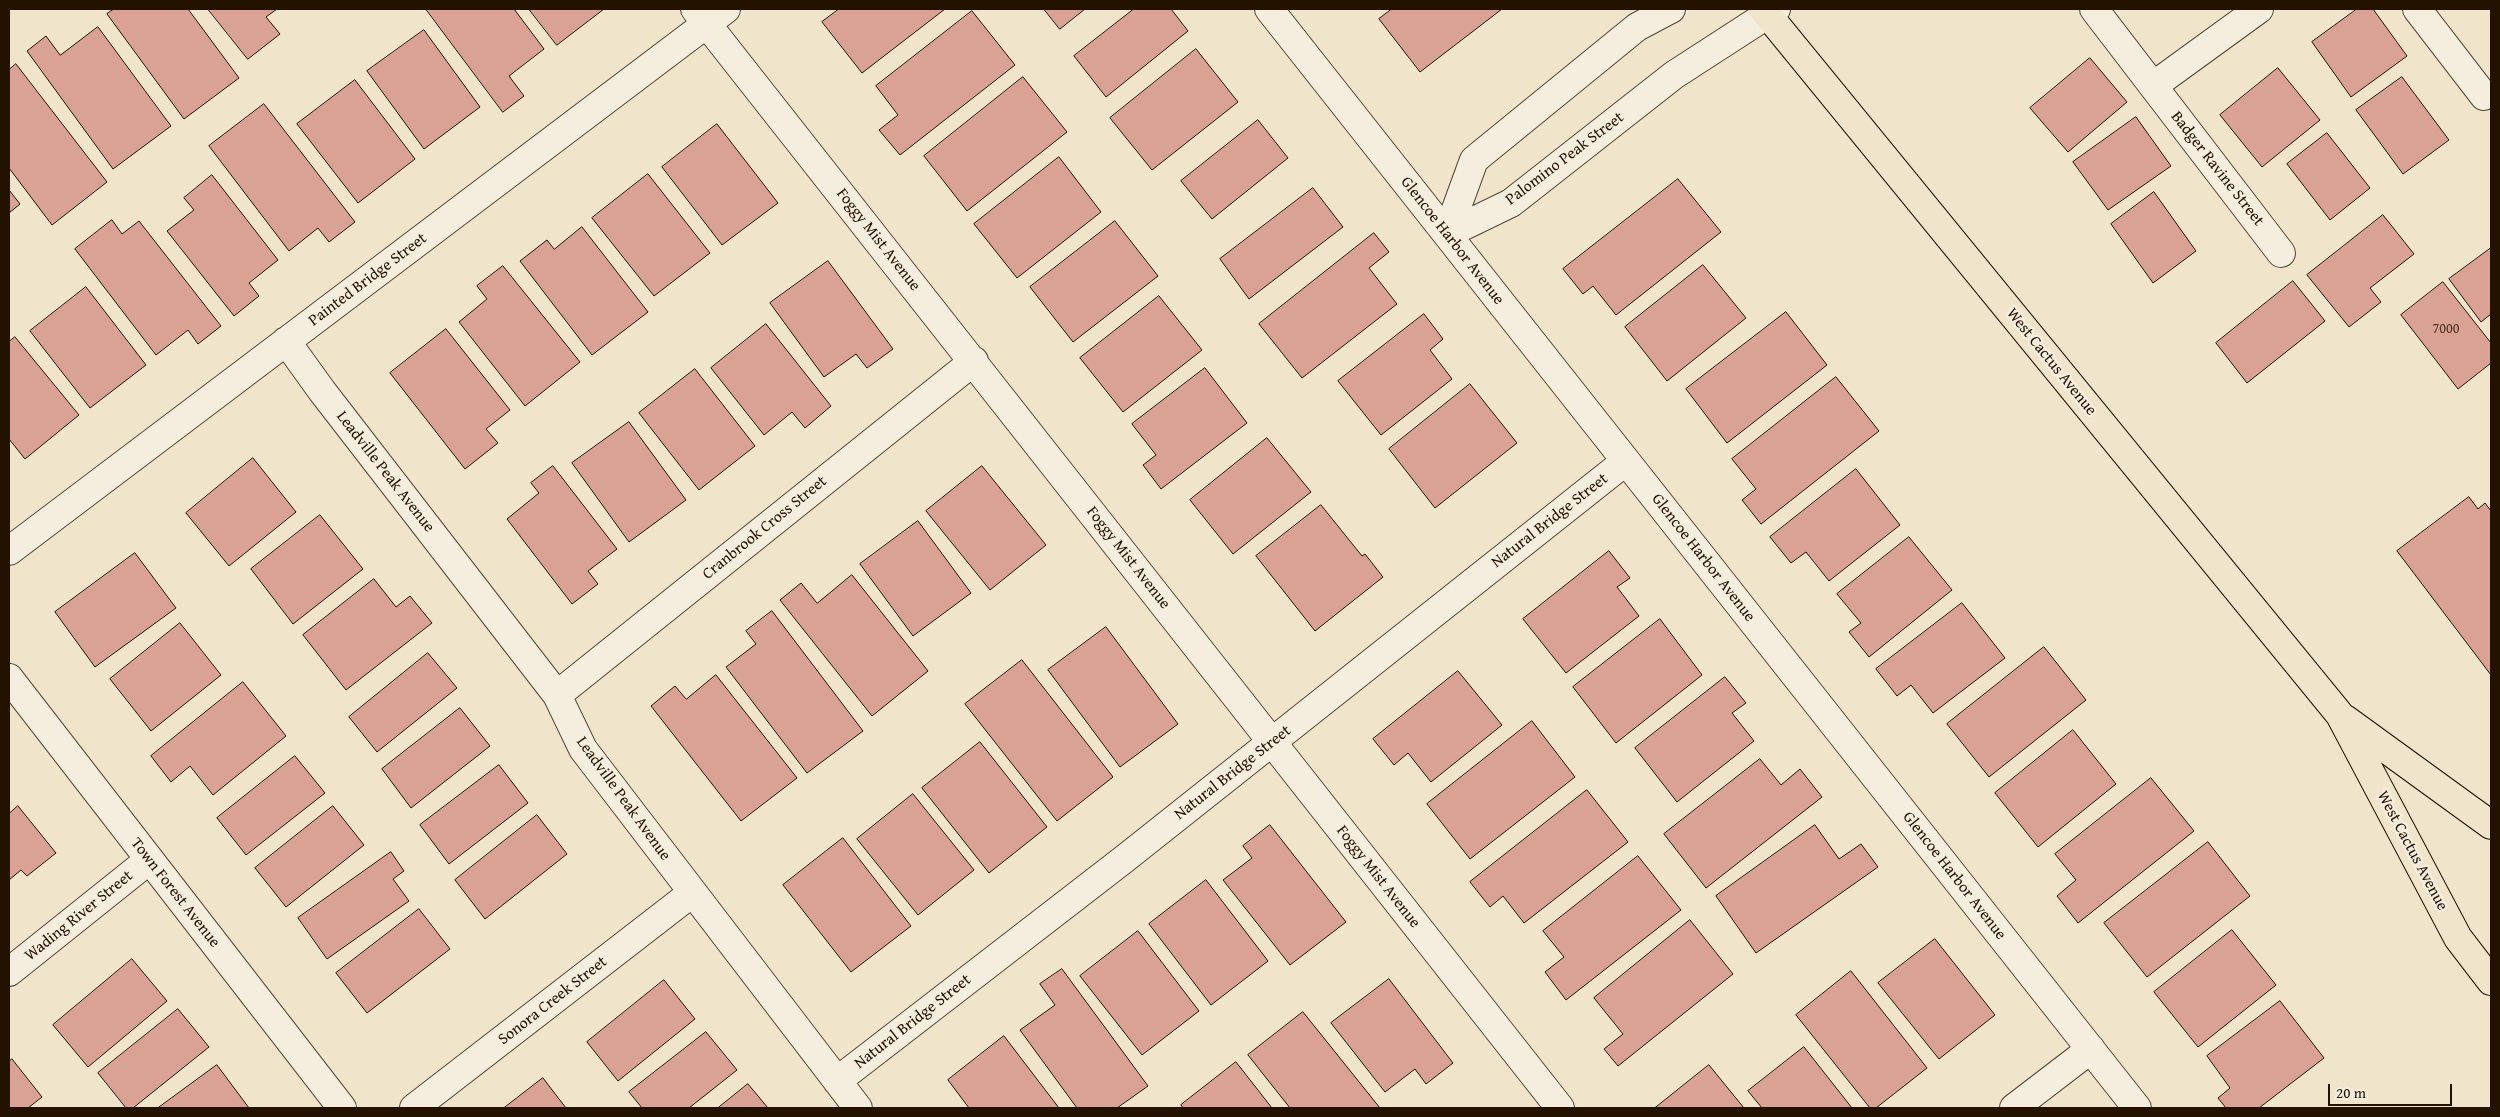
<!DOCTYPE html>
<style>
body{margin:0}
#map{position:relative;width:2500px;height:1117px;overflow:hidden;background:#f0e4cb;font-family:"Gentium Book Plus",serif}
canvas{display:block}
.frame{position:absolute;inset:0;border:10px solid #241201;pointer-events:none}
.scale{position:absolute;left:2328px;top:1084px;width:124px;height:22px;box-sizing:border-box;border:2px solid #241201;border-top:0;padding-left:6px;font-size:15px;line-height:18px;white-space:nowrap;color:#241201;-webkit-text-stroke:4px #f5eddd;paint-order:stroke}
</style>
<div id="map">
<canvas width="2500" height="1117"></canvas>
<div class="frame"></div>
<div class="scale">20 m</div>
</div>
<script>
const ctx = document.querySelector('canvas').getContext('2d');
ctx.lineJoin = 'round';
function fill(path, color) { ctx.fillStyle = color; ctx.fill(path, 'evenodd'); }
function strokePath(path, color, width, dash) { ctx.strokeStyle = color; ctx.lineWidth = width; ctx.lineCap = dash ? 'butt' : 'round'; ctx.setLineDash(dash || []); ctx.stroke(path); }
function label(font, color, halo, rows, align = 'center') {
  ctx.font = font + ' "Gentium Book Plus",serif'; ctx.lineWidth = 5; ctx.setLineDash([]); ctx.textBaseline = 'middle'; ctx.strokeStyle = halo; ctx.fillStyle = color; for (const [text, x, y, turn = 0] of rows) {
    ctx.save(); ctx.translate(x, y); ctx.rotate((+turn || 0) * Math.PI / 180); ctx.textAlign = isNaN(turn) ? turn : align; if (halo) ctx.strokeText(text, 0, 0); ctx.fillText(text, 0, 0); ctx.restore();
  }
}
const building = new Path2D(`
 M 114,9 L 188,9 L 239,78 L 184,119 L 107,14 Z
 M 208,9 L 277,9 L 266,17 L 280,34 L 248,59 Z
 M 426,9 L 514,9 L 544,49 L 509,76 L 524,96 L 503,112 Z
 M 529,9 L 604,9 L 557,45 Z
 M 839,9 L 945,9 L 862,73 L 822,22 Z
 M 1044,9 L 1085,9 L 1060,29 Z
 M 1134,9 L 1171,9 L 1188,31 L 1106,97 L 1074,56 Z
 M 1392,9 L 1502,9 L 1420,72 L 1379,19 Z
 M 2357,9 L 2373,9 L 2407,56 L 2351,97 L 2312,42 Z
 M 972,11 L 1015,65 L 900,155 L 879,130 L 898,115 L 876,86 Z
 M 98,27 L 171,126 L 113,169 L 27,51 L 46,36 L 60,55 Z
 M 424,30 L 480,107 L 424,149 L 367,71 Z
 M 1196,49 L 1238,102 L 1152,170 L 1110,118 Z
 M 2090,58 L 2127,102 L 2068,152 L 2030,108 Z
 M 16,64 L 107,182 L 52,225 L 9,168 L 9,70 Z
 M 2278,68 L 2320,120 L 2262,167 L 2220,115 Z
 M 1023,77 L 1067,132 L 967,211 L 924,156 Z
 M 2402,77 L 2449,140 L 2403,174 L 2356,110 Z
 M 355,80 L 415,159 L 358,203 L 297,124 Z
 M 264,104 L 355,222 L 329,242 L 318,228 L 289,251 L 209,146 Z
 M 2136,117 L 2171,166 L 2108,210 L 2073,162 Z
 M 1258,120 L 1288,158 L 1212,219 L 1181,181 Z
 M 717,124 L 778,203 L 722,245 L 662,167 Z
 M 2327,133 L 2370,188 L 2330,220 L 2287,164 Z
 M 1059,157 L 1101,212 L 1017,278 L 974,224 Z
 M 648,174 L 710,253 L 654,296 L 592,218 Z
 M 212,175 L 278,260 L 249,283 L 259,296 L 234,316 L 167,231 L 194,210 L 184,198 Z
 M 1678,179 L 1721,232 L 1616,315 L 1593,286 L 1583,294 L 1563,269 Z
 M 1313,188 L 1343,227 L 1249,299 L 1220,259 Z
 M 9,190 L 20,204 L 9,213 Z
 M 2154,192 L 2196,251 L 2153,283 L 2111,224 Z
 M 2383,215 L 2414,254 L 2370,288 L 2381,302 L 2349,327 L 2307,275 Z
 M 112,220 L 122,234 L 139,221 L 221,326 L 198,344 L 188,330 L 156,355 L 75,249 Z
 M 1115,221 L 1158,276 L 1073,342 L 1030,287 Z
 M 582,227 L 648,312 L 592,355 L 520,261 L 547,240 L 554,249 Z
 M 1374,233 L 1389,252 L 1369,268 L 1397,304 L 1302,378 L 1259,324 Z
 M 2491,248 L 2491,314 L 2481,322 L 2449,279 Z
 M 828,261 L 893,349 L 867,368 L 856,354 L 824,377 L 770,303 Z
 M 1703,265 L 1746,318 L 1667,381 L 1625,327 Z
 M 503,266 L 580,362 L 525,406 L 459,322 L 487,299 L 477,286 Z
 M 2293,281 L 2325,321 L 2247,383 L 2216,343 Z
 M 2443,282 L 2491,343 L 2491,363 L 2458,389 L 2401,315 Z
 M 86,287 L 146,365 L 90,408 L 30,331 Z
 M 1159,296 L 1202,350 L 1123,412 L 1080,358 Z
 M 1786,312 L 1827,365 L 1727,443 L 1686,389 Z
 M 1424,314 L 1443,339 L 1430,350 L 1452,379 L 1381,435 L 1338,381 Z
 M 766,324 L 831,406 L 805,428 L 792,412 L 764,435 L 711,368 Z
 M 446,329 L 510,410 L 486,429 L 498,443 L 465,469 L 390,373 Z
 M 15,337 L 79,415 L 25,459 L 9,439 L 9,342 Z
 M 1205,368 L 1247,423 L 1161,489 L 1143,465 L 1156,455 L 1132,424 Z
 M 695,369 L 755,446 L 699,490 L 639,413 Z
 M 1836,377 L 1879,431 L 1761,524 L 1742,500 L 1756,489 L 1732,459 Z
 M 1470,384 L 1517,443 L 1435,508 L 1389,449 Z
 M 629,422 L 686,500 L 629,542 L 572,463 Z
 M 1267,438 L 1311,492 L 1233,554 L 1190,500 Z
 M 253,458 L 296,512 L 229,566 L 186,513 Z
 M 553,466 L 617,549 L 588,571 L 598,584 L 572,604 L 507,519 L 539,493 L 531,483 Z
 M 982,466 L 1046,545 L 990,590 L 926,511 Z
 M 1856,469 L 1900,525 L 1829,581 L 1806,552 L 1791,563 L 1770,537 Z
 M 2469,497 L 2478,509 L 2485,503 L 2491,511 L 2491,675 L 2397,551 Z
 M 1321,505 L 1362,556 L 1365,554 L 1383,577 L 1315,631 L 1256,556 Z
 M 320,515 L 363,569 L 293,624 L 251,569 Z
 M 918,521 L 971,593 L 913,636 L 860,564 Z
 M 1909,537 L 1952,590 L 1869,657 L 1849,632 L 1861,623 L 1837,594 Z
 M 1609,551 L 1630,578 L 1617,587 L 1639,616 L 1566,673 L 1523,619 Z
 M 135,553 L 176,608 L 95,667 L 55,612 Z
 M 852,575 L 928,671 L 872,716 L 780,600 L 801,583 L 817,603 Z
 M 374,579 L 396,607 L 410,596 L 432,623 L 346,690 L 303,635 Z
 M 1962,603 L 2005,658 L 1933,713 L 1911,685 L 1897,696 L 1876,669 Z
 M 772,611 L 863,731 L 807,773 L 726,667 L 756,644 L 746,631 Z
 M 1660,619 L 1702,675 L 1616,743 L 1573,687 Z
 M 180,623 L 221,675 L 151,731 L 110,679 Z
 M 1106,627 L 1178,724 L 1120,767 L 1048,670 Z
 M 2044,647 L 2086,700 L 1989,777 L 1947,724 Z
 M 428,653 L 457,688 L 377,752 L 349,717 Z
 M 1022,660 L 1113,777 L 1057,821 L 965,704 Z
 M 1458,671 L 1502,725 L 1431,782 L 1408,753 L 1394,765 L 1373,739 Z
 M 716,675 L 797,778 L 741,821 L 651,706 L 675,686 L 686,699 Z
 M 1725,677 L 1746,703 L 1732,713 L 1754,741 L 1677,802 L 1635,748 Z
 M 243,682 L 286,736 L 213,795 L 190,766 L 171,782 L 151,756 Z
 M 460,708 L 490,746 L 411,808 L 382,769 Z
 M 1532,721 L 1575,777 L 1470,859 L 1427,804 Z
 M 2073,730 L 2116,784 L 2038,847 L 1995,793 Z
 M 980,742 L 1047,827 L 989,873 L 922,788 Z
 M 295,756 L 325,793 L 246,855 L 217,818 Z
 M 1760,759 L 1781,785 L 1800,769 L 1822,797 L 1706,888 L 1664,834 Z
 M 499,765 L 528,803 L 449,864 L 420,825 Z
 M 2151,778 L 2194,831 L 2078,923 L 2057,896 L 2076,880 L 2055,854 Z
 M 1587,790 L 1628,842 L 1524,923 L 1503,896 L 1490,907 L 1470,882 Z
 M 913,794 L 974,870 L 918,915 L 857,839 Z
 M 18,806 L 56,853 L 27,876 L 21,870 L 9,880 L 9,814 Z
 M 333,806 L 364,845 L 286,907 L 255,868 Z
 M 537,815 L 567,854 L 485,919 L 455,880 Z
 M 1270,825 L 1346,922 L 1290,965 L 1223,880 L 1252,858 L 1243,846 Z
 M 1815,825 L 1839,859 L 1861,844 L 1878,867 L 1756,953 L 1716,896 Z
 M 843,838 L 911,926 L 851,972 L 783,885 Z
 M 2208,842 L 2250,896 L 2147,977 L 2104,923 Z
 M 391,852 L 404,871 L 393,879 L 409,901 L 327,959 L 298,918 Z
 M 1638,856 L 1681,910 L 1566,1000 L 1545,972 L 1564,957 L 1543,931 Z
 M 1206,880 L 1268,961 L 1211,1005 L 1149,924 Z
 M 419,909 L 450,949 L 367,1013 L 336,973 Z
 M 1690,920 L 1733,974 L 1618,1066 L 1604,1049 L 1623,1034 L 1594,998 Z
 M 2232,930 L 2276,985 L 2198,1047 L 2154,992 Z
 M 1138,931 L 1199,1011 L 1142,1055 L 1080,976 Z
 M 1935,939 L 1995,1015 L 1939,1059 L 1878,983 Z
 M 132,959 L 167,1001 L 88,1067 L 53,1025 Z
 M 1062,969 L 1148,1086 L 1117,1108 L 1077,1108 L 1020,1030 L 1055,1005 L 1040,984 Z
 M 1851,971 L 1927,1068 L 1876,1108 L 1870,1108 L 1796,1015 Z
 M 1389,979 L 1453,1063 L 1426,1084 L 1415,1069 L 1385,1092 L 1331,1023 Z
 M 664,980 L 695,1019 L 618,1081 L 587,1042 Z
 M 2280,1001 L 2324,1058 L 2259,1108 L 2226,1108 L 2218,1098 L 2230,1088 L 2207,1056 Z
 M 178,1009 L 209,1047 L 133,1108 L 126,1108 L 98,1073 Z
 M 1303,1012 L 1380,1108 L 1290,1108 L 1248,1055 Z
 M 706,1032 L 737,1070 L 689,1108 L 642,1108 L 629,1092 Z
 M 1004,1036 L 1059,1108 L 969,1108 L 948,1080 Z
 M 1804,1047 L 1852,1108 L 1762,1108 L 1748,1091 Z
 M 12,1059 L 42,1097 L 28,1108 L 9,1108 L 9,1062 Z
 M 1236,1062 L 1272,1108 L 1183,1108 L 1181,1105 Z
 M 217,1065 L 249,1108 L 158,1108 Z
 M 1709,1065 L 1744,1108 L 1655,1108 Z
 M 543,1078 L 566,1108 L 504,1108 Z
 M 748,1084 L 768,1108 L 718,1108 Z`);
fill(building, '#daa195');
strokePath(building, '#241201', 1);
const minor = new Path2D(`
 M 695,9 L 1560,1108
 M 1269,9 L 2137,1108
 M 2094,9 L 2281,253
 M 2417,9 L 2484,96
 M 2153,86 L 2259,9
 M 1447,234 L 1511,203 L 1674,75 L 1776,9
 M 1447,234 L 1474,160 L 1637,27 L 1671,9
 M 286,341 L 322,391 L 557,695 L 583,749 L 858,1108
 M 9,551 L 726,9
 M 9,678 L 342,1108
 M 557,695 L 974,361
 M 9,972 L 149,860
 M 837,1081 L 1123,860 L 1626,461
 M 414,1108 L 692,893
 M 2014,1108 L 2091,1049`);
const major = new Path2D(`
 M 1763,9 L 2340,715 L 2458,938 L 2491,981
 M 2345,719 L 2491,825`);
strokePath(minor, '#574634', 30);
strokePath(major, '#241201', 30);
strokePath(minor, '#f5eddd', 28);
strokePath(major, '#f0e4cb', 28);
label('14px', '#523626', null, [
 ["7000",2446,329]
]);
label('16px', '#241201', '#f5eddd', [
 ["Palomino Peak Street",1565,159,-37],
 ["Badger Ravine Street",2217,169,52],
 ["Foggy Mist Avenue",878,240,52],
 ["Glencoe Harbor Avenue",1452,241,52],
 ["Painted Bridge Street",368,280,-37],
 ["West Cactus Avenue",2051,362,51],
 ["Leadville Peak Avenue",385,472,52],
 ["Natural Bridge Street",1550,521,-38],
 ["Cranbrook Cross Street",765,528,-39],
 ["Foggy Mist Avenue",1128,558,52],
 ["Glencoe Harbor Avenue",1703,558,52],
 ["Natural Bridge Street",1233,773,-38],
 ["Leadville Peak Avenue",623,799,54],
 ["West Cactus Avenue",2412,851,62],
 ["Glencoe Harbor Avenue",1954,876,52],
 ["Foggy Mist Avenue",1378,877,52],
 ["Town Forest Avenue",175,893,52],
 ["Wading River Street",79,916,-39],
 ["Sonora Creek Street",553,1001,-38],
 ["Natural Bridge Street",913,1022,-38]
]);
</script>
